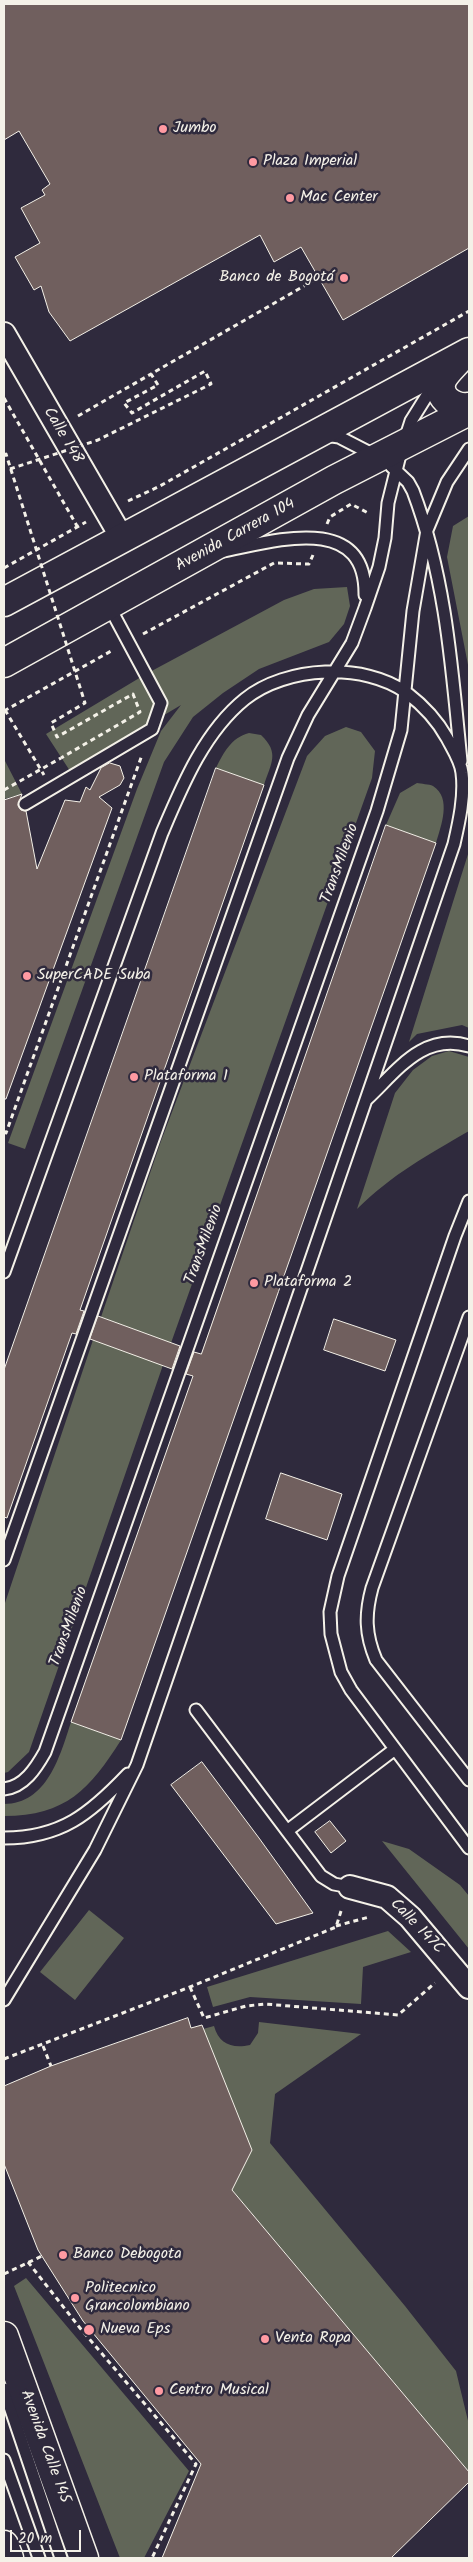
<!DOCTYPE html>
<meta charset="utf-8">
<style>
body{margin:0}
#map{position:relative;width:473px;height:2562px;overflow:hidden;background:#2f2a3d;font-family:Kalam,sans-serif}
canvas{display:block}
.frame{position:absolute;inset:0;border:5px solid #f4f1e8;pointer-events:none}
.scale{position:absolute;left:10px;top:2530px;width:71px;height:22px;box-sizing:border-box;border:2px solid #f4f1e8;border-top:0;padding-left:6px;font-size:15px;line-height:18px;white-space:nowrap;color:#f4f1e8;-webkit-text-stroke:4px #2f2a3d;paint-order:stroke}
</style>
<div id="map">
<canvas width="473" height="2562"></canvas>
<div class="frame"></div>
<div class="scale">20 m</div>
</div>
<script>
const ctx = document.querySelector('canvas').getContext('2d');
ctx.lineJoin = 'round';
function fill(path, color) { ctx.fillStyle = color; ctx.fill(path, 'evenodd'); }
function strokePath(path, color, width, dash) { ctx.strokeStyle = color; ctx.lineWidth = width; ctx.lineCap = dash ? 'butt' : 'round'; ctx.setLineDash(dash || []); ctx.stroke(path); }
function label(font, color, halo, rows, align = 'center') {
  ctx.font = font + ' Kalam,sans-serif'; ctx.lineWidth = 5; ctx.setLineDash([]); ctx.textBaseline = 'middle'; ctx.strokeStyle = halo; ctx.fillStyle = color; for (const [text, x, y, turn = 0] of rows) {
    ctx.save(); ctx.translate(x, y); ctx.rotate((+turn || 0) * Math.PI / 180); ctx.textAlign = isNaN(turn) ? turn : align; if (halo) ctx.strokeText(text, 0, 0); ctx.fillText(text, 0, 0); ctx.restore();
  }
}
fill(new Path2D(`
 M 469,516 L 469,670 L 447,557 L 453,526 Z
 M 347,587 L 350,606 L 344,624 L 329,642 L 259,669 L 223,693 L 193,717 L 164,762 L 25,1149 L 8,1143 L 137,789 L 161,731 L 181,705 L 70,771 L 46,734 L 146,674 L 284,600 L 314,589 Z
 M 346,727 L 361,732 L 375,751 L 372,778 L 171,1343 L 101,1317 L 161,1141 L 307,756 L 325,736 Z
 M 249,733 L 261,735 C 280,753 271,763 264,785 L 216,768 C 224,752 231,738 249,733 Z
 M 4,759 L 22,794 L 4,799 Z
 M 417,783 C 421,784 429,784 433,786 C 452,798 441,826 436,843 L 386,825 L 400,793 Z
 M 469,851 L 469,1028 L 462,1025 L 417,1034 L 409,1042 Z
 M 449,1051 L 469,1057 L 469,1131 C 426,1156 394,1173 357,1209 L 395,1093 L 413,1070 L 432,1056 Z
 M 93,1340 L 163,1365 L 29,1752 L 8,1772 L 4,1773 L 4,1606 Z
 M 71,1722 L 121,1740 C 90,1789 66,1816 4,1816 L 4,1804 C 47,1804 60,1756 71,1722 Z
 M 382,1841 L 409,1849 L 460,1885 L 469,1896 L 469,1949 Z
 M 89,1910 L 124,1938 L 75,2000 L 40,1972 Z
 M 388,1931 L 411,1952 L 363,1967 L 361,2004 L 250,1997 L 213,2007 L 207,1987 Z
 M 259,2022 L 361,2034 L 275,2094 L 270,2143 L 405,2306 L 456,2371 L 469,2425 L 469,2472 L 232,2190 L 203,2029 L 214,2026 C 219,2044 232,2049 250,2045 L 258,2033 Z
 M 26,2278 L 189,2471 L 144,2558 L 120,2558 L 14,2286 Z`), '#616658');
const building = new Path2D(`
 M 4,4 L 469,4 L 469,248 L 343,320 L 301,247 L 274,262 L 260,235 L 70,341 L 49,312 L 41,286 L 34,290 L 15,257 L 40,243 L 21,208 L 45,195 L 42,190 L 50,184 L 19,131 L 4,140 Z
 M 110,763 L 120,766 L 124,778 L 120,785 L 99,797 L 112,808 L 6,1099 L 4,1099 L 4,800 L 22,794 L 18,805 L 21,810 L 26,811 L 37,869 L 65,800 L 80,802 L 86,787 L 90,790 L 101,768 Z
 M 216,768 L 264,785 L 80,1310 L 84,1311 L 76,1334 L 72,1333 L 7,1518 L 4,1517 L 4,1370 Z
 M 386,825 L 436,843 L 121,1740 L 71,1722 L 193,1376 L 186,1374 L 194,1352 L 201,1354 Z
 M 98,1316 L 180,1346 L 172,1369 L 90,1339 Z
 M 334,1319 L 396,1340 L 385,1371 L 324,1350 Z
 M 281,1473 L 342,1494 L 327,1540 L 266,1519 Z
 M 202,1762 L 259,1838 L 313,1913 L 276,1924 L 171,1785 Z
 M 330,1821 L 346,1841 L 331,1853 L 315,1832 Z
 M 188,2018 L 191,2028 L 202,2025 L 252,2150 L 232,2190 L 469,2472 L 469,2482 L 391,2558 L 162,2558 L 201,2464 L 83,2321 L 38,2250 L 4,2164 L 4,2086 L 51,2066 Z`);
fill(building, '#705f5e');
strokePath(building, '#f4f1e8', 1);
const service = new Path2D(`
 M 325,435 L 339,437 L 376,456
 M 391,466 L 408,482 L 413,491 C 446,578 452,669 461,761
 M 224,551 C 274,541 366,512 365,595
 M 25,804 L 152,729 L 161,703 L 109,606
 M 367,1099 C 397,1071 423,1032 469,1046
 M 469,1201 L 455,1236 L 338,1576 L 330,1612 L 331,1634 L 341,1672 L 351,1690 L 469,1848
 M 4,1272 L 162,833 C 182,786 204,732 245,699 C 286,666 364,662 407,693 C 424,706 437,720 447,738 C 452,748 461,761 462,773 C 465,796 459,822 454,844 L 137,1765 L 95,1850 L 4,2000
 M 469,1317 L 372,1588 C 365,1614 365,1634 376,1660 L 469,1780
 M 4,1560 L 288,758 L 308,715 L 352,643 L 365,608 L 379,567 L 385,538 L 388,503 L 400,455 L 411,421 L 436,381
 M 196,1710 L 321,1876 L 334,1884 L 350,1887
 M 4,1789 C 24,1787 36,1768 45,1752 L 377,811 L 401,730 L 413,611 L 427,530 L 447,482 L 469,449
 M 287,1831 L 395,1749
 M 4,1838 C 61,1838 90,1814 128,1774
 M 4,2389 L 61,2558
 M 4,2460 L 39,2558`);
const minor = new Path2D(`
 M 4,334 L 122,538
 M 350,1887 L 387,1897 L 410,1917 L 469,1987`);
const primary = new Path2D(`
 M 459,359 C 454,365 447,371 443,378 C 434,396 453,409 469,407
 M 4,602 L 469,352
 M 4,663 L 334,480 L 469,411
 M 4,2336 L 84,2558
 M 4,2545 L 9,2558`);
strokePath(service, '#f4f1e8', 15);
strokePath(minor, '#f4f1e8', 26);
strokePath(primary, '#f4f1e8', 31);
strokePath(new Path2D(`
 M 158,385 L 151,374 L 318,278
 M 4,398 L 77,526
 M 78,416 L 151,374
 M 128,501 L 160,486 L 469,311
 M 327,524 L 330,517 L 351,504 L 370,514
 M 4,568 L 86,522
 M 143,634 L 274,563 L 309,564 L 313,555
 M 5,710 L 44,775
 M 4,711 L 113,650
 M 4,790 L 61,758
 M 4,1132 L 6,1133 L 142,755
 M 336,1926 L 369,1917
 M 190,1987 L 204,2018 L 246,2006 L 265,2004 L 398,2015 L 435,1983
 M 43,2046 L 51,2066
 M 4,2059 L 190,1987 L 336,1927 L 342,1908
 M 28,2262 L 80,2328 L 196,2464 L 152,2558
 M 4,2274 L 42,2256`), '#f4f1e8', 3, [5, 4]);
strokePath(service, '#2f2a3d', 11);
strokePath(minor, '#2f2a3d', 22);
strokePath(primary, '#2f2a3d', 28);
strokePath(new Path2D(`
 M 4,455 L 6,454 L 85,703 L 51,723 L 57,737 L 133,694 L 140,712 L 61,758
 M 10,469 L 98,440 L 211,384 L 205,371 L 132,413 L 124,403 L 158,385`), '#f4f1e8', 3, [5, 4]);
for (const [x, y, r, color] of [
 [163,129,5,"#ff9aa2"],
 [253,162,5,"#ff9aa2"],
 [290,198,5,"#ff9aa2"],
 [344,278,5,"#ff9aa2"],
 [27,976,5,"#ff9aa2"],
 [134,1077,5,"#ff9aa2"],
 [254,1283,5,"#ff9aa2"],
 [63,2255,5,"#ff9aa2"],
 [75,2298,5,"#ff9aa2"],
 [89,2330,6,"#ff9aa2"],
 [265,2339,5,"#ff9aa2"],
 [159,2391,5,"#ff9aa2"]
]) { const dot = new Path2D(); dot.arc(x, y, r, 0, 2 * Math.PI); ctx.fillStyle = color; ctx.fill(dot); strokePath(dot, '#2f2a3d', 2); }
label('16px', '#f4f1e8', '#2f2a3d', [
 ["Jumbo",173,129],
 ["Plaza Imperial",263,162],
 ["Mac Center",300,198],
 ["Banco de Bogotá",334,278,"right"],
 ["SuperCADE Suba",37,976],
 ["Plataforma 1",144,1077],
 ["Plataforma 2",264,1283],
 ["Banco Debogota",73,2255],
 ["Politecnico",85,2289],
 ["Grancolombiano",85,2307],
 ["Nueva Eps",100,2330],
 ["Venta Ropa",275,2339],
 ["Centro Musical",169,2391]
], 'left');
label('16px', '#f4f1e8', '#2f2a3d', [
 ["Calle 148",62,436,59],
 ["Avenida Carrera 104",236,536,-29],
 ["TransMilenio",341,864,-70],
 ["TransMilenio",205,1245,-70],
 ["TransMilenio",70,1627,-70],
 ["Calle 147C",416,1927,46],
 ["Avenida Calle 145",44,2447,70]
]);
</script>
